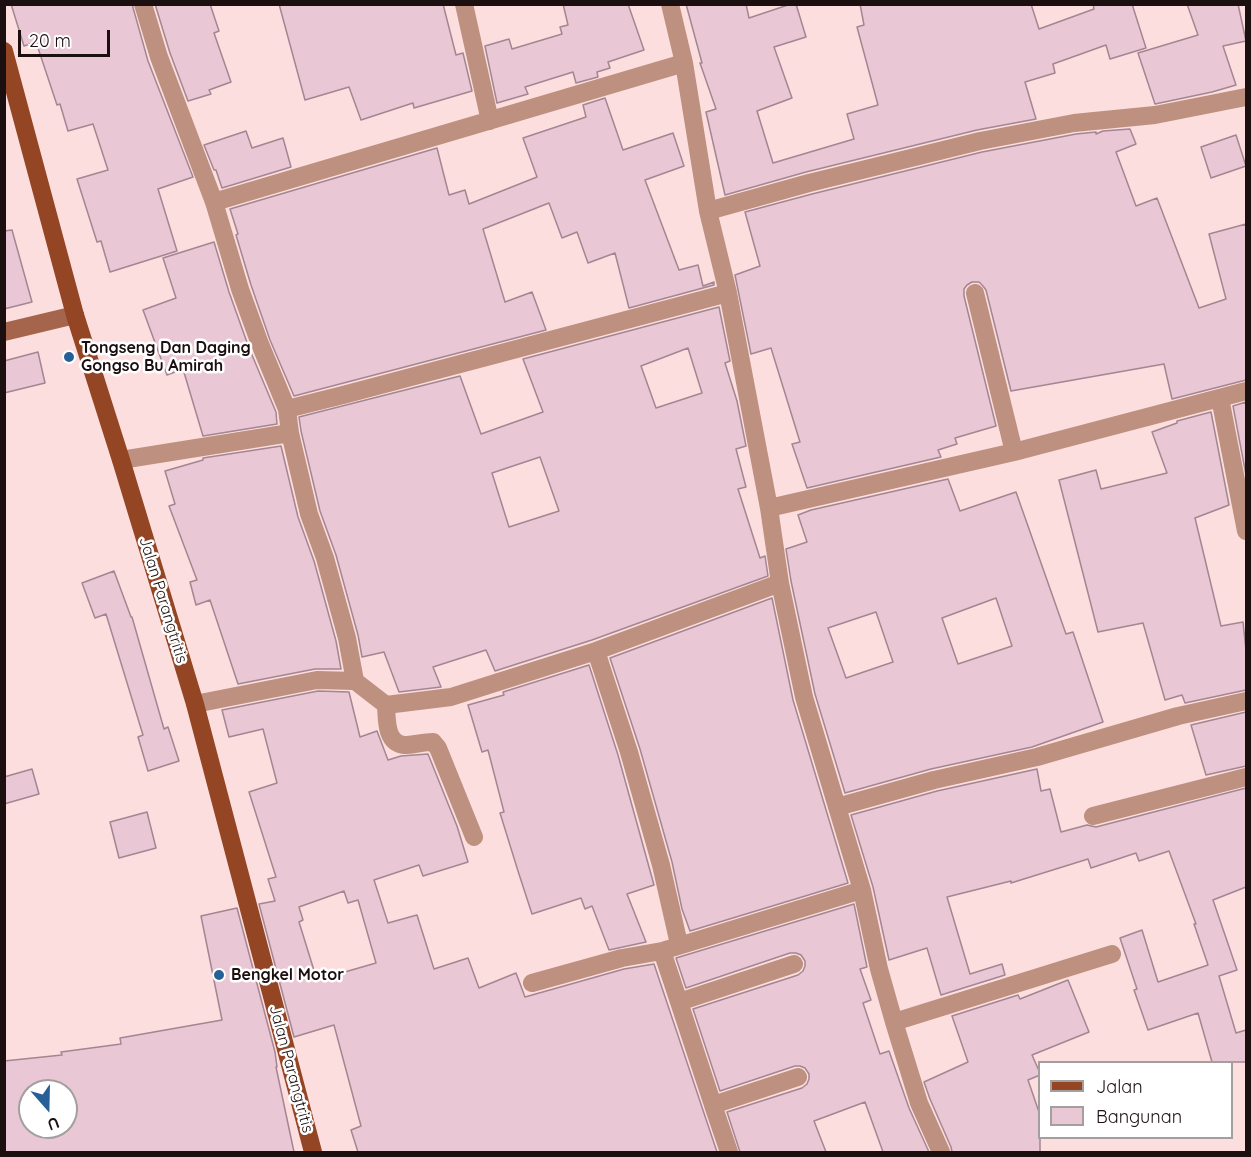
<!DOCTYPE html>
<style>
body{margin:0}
#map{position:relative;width:1251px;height:1157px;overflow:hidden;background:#fcdede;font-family:Quicksand,sans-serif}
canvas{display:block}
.frame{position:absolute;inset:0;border:6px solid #1b0f10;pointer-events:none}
.legend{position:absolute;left:1038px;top:1061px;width:195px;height:78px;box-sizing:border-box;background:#fff;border:2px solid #a49f9f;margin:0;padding:8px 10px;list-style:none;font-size:18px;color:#1b0f10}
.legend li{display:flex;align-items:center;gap:12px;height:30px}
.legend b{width:30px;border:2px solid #a49f9f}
.north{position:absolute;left:18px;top:1079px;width:60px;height:60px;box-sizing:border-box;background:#fff;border:2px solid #a49f9f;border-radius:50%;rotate:160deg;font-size:16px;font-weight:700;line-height:24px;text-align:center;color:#1b0f10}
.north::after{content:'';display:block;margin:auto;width:21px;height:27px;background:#266097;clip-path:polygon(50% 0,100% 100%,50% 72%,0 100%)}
.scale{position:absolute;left:18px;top:30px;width:92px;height:27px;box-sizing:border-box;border:3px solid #1b0f10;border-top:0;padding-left:8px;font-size:18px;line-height:21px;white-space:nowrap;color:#1b0f10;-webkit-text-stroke:4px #fff;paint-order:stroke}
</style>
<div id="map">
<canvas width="1251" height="1157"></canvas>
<div class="frame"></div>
<ul class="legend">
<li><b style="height:8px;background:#934524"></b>Jalan</li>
<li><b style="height:16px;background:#e9c7d5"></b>Bangunan</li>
</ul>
<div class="north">U</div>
<div class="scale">20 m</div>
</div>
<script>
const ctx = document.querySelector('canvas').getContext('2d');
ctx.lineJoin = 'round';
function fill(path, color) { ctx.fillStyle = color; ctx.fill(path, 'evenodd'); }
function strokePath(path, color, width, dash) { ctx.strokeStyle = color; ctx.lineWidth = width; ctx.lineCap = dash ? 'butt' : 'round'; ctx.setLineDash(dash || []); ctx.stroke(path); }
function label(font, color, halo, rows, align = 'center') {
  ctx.font = font + ' Quicksand,sans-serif'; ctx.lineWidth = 5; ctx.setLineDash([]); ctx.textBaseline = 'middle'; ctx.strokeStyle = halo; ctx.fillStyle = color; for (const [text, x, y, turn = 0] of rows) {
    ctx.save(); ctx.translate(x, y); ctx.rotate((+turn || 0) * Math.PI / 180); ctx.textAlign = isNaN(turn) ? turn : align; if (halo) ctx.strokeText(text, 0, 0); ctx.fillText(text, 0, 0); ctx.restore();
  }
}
const building = new Path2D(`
 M 11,4 L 132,4 L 148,61 L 193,177 L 158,189 L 177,251 L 110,272 L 101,241 L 97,242 L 77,179 L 108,170 L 93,124 L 68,131 L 60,104 L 57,105 L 36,42 L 24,46 Z
 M 155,4 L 210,4 L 219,31 L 214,33 L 231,82 L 209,90 L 211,94 L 188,101 L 170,53 Z
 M 279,4 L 443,4 L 456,55 L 463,53 L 472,91 L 414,108 L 413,103 L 361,120 L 349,87 L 305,100 Z
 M 563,4 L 628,4 L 644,50 L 608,62 L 610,68 L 597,72 L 598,77 L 576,83 L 573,72 L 525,87 L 528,94 L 497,103 L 485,46 L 509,39 L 512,49 L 562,34 L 560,27 L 568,25 Z
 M 686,4 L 746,4 L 749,18 L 791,4 L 796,4 L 806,37 L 774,47 L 792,98 L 757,111 L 773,163 L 854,139 L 847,114 L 878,105 L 857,27 L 864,25 L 860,4 L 1031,4 L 1039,29 L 1094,9 L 1093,4 L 1132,4 L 1146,48 L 1110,59 L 1106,45 L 1053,64 L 1055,73 L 1025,82 L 1036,119 L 977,130 L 806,172 L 725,195 L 706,112 L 716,109 L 700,63 L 702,63 Z
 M 1187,4 L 1238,4 L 1246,41 L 1223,46 L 1236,85 L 1212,92 L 1155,104 L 1138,53 L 1198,35 Z
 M 605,98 L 623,150 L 673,133 L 684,166 L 645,180 L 679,270 L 698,265 L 703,286 L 714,282 L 714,285 L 629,308 L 615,253 L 588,263 L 577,232 L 562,238 L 549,203 L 483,229 L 505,302 L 532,292 L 546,330 L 294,396 L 270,340 L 251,285 L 236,235 L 238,234 L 230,209 L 437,148 L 449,195 L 465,190 L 469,204 L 537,177 L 523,138 L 586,117 L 583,105 Z
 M 1130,129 L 1136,144 L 1116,152 L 1136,206 L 1157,198 L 1199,308 L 1226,299 L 1209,234 L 1246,224 L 1246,380 L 1172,399 L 1164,364 L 1011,391 L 986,290 L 983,286 L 979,282 L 972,282 L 967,285 L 964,289 L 964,296 L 996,426 L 955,438 L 957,444 L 938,450 L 941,457 L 807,488 L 792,444 L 800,442 L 771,348 L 751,354 L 735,275 L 760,266 L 745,212 L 812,194 L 982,152 L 1076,134 L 1096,132 L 1096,134 L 1103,131 Z
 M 246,131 L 252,148 L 283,138 L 291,167 L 222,188 L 216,170 L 214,170 L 204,145 Z
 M 1236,135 L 1246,166 L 1211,178 L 1201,147 Z
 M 12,230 L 32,302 L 4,309 L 4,231 Z
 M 214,242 L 229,292 L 249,348 L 276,412 L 277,424 L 203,436 L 183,369 L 167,375 L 143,310 L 176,298 L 163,258 Z
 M 719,307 L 730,361 L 725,363 L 737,401 L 746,446 L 736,449 L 746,487 L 738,489 L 760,558 L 765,556 L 768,576 L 592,640 L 495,671 L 486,650 L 433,667 L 441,687 L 399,692 L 384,652 L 362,657 L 358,635 L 336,555 L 320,511 L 301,431 L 299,417 L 460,376 L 481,434 L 543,412 L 523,359 ZM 688,348 L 702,393 L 656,408 L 641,366 ZM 540,457 L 559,511 L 509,527 L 492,473 Z
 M 38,352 L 45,383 L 4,393 L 4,361 Z
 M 1246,402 L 1246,475 L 1233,406 Z
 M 1211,412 L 1229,505 L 1195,518 L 1221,626 L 1243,622 L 1246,650 L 1246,690 L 1185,703 L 1182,695 L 1165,700 L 1143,623 L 1098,632 L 1059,480 L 1096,470 L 1101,489 L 1167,473 L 1152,432 L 1177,423 L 1177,421 Z
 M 281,446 L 298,517 L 314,561 L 336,641 L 341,669 L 315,669 L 238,684 L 210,600 L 196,605 L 190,582 L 197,580 L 169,506 L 175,504 L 165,471 L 203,460 L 203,458 Z
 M 948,479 L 960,511 L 1016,492 L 1066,634 L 1073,632 L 1103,722 L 1032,747 L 931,769 L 845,793 L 815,694 L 791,581 L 786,549 L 807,542 L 798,515 L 811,510 ZM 996,598 L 1012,646 L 958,664 L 942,618 ZM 876,612 L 893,662 L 846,678 L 828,628 Z
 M 114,571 L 131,617 L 132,617 L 164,729 L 168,727 L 179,761 L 148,771 L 138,737 L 143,735 L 106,614 L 95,618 L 82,583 Z
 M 772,598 L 793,700 L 848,883 L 690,931 L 682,909 L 672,862 L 640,749 L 610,658 Z
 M 589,665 L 618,755 L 654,885 L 627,894 L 646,942 L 609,950 L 592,906 L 585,909 L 581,898 L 532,914 L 518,871 L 500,813 L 504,812 L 488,750 L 482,752 L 468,705 L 504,695 L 503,692 Z
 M 318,691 L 349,692 L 360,737 L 377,731 L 388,760 L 401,756 L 428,754 L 457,826 L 468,862 L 423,876 L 419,865 L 374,880 L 388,923 L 417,915 L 434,969 L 468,958 L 479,988 L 516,973 L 525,997 L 624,969 L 654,964 L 717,1152 L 358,1152 L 351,1130 L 361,1126 L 334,1025 L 294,1037 L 259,904 L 275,901 L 268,879 L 276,877 L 249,792 L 277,783 L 263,729 L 229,737 L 222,710 ZM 344,891 L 348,903 L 358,900 L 376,963 L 317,980 L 299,922 L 303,920 L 299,907 Z
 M 1246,712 L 1246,766 L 1206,775 L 1191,725 Z
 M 32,769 L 39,794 L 4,804 L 4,777 Z
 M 1037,769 L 1041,791 L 1050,789 L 1061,832 L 1087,825 L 1096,827 L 1246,788 L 1246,887 L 1213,900 L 1237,970 L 1219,976 L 1236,1033 L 1246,1030 L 1246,1062 L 1212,1062 L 1198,1013 L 1148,1030 L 1134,990 L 1137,989 L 1120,938 L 1142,930 L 1158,982 L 1208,965 L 1194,924 L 1196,924 L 1169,851 L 1139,861 L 1136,853 L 1091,868 L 1088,859 L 1011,883 L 1011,881 L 947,897 L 970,974 L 1002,964 L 1005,975 L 941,995 L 927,948 L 889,960 L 873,887 L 851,815 L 937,791 Z
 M 147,812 L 156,848 L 119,858 L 110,822 Z
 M 854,904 L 867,967 L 860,969 L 871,1000 L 863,1003 L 880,1054 L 889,1051 L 909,1108 L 929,1152 L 883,1152 L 865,1102 L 814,1121 L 826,1152 L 740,1152 L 727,1112 L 802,1088 L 807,1084 L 809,1079 L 809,1074 L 805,1068 L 800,1066 L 795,1066 L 720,1091 L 693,1009 L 798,975 L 803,971 L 805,966 L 805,961 L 801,955 L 796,953 L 790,953 L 686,988 L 676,958 Z
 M 237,908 L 275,1052 L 277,1067 L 276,1067 L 294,1152 L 4,1152 L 4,1061 L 62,1055 L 61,1052 L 121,1044 L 120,1038 L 222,1020 L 201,916 ZM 30,1091 L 66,1091 L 66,1127 L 30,1127 Z
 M 1068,980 L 1089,1032 L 1032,1055 L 1040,1073 L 1040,1075 L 1028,1080 L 1040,1115 L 1040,1152 L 952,1152 L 951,1147 L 930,1099 L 924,1082 L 968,1062 L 952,1016 L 1018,995 L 1020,999 Z`);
fill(building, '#e9c7d5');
strokePath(building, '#a48592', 1.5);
strokePath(new Path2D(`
 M 143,4 L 159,57 L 214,202 L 240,289 L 260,344 L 287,409 L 290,433 L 309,514 L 325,558 L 347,638 L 355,681
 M 464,4 L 490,121
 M 670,4 L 684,63 L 708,211 L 728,293 L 769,508 L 780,583 L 804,697 L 862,890 L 879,969 L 894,1022 L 919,1103 L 941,1152
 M 214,202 L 684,63
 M 708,211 L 809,183 L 980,141 L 1074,123 L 1155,115 L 1246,97
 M 975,293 L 1014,452
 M 1220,398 L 1246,531
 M 287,409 L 343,395 L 728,293
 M 121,460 L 290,433
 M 769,508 L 1014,452 L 1246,391
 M 596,651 L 629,752 L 661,865 L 679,944
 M 195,704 L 317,680 L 355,681 L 386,705 L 451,697 L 596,651 L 780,583
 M 386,705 C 387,718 385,743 404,745 C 413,745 423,742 433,742 L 438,748 L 474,837
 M 837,807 L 934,780 L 1037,757 L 1178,716 L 1246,701
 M 1093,816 L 1246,777
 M 662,951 L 679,1002 L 794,964
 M 532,983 L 622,958 L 662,951 L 862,890
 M 679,1002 L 713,1105 L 798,1077
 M 894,1022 L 1112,954
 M 713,1105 L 729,1152`), '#bd907f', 18);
strokePath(new Path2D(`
 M 4,332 L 75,315`), '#a5654c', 18);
strokePath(new Path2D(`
 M 4,51 L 75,315 L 121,460 L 195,704 L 313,1152`), '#934524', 18);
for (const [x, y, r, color] of [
 [69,357,6,"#266097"],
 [219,975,6,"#266097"]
]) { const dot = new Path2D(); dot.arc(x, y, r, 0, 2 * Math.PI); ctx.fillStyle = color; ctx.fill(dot); strokePath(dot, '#fff', 2); }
label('bold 16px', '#1b0f10', '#fff', [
 ["Tongseng Dan Daging",81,348],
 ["Gongso Bu Amirah",81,366],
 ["Bengkel Motor",231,975]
], 'left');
label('16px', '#1b0f10', '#fff', [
 ["Jalan Parangtritis",163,600,73],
 ["Jalan Parangtritis",291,1069,75]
]);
</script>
